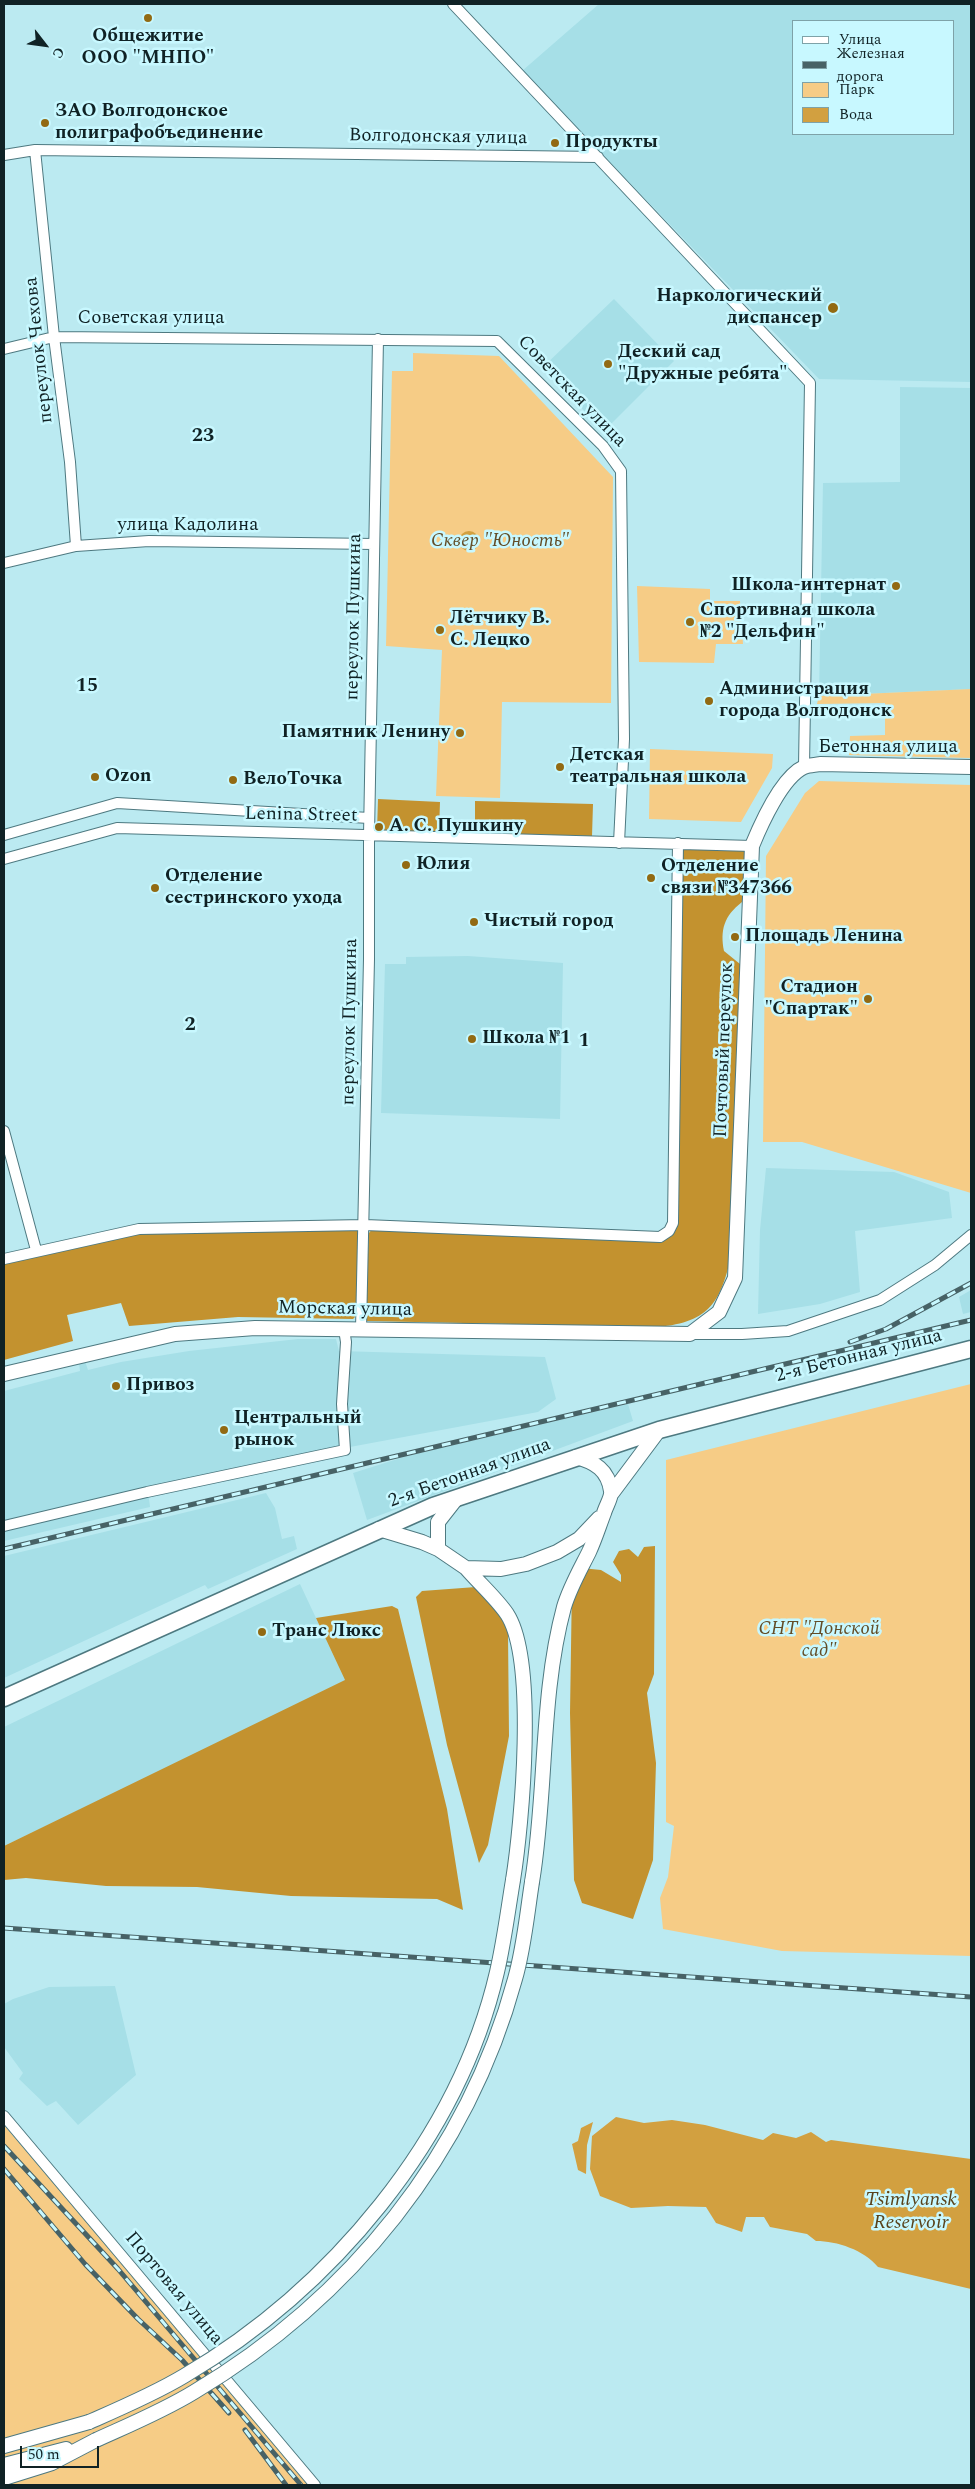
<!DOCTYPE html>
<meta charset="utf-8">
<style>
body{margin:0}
#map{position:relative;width:975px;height:2489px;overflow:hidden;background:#bbeaf1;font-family:Spectral,serif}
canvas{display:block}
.frame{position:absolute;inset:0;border:5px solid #102225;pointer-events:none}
.legend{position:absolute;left:792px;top:20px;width:162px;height:115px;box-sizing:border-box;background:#c8f8ff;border:1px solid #7ea2a8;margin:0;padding:6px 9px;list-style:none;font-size:15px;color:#102225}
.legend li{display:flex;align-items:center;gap:10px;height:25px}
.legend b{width:25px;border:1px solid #7ea2a8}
.north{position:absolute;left:20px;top:20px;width:50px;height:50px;-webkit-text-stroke:4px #c8f8ff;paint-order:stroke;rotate:120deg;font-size:14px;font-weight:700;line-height:20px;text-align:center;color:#102225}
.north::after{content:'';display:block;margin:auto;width:18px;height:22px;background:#102225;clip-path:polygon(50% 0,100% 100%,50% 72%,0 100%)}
.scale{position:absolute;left:20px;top:2446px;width:79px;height:22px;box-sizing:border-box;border:2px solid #102225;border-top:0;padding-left:6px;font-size:15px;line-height:18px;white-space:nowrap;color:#102225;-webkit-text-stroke:4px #c8f8ff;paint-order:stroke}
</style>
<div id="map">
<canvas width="975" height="2489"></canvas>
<div class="frame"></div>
<ul class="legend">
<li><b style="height:6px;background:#fff"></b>Улица</li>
<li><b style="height:6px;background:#476266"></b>Железная дорога</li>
<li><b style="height:14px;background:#f6cc86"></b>Парк</li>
<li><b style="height:14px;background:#d2a040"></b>Вода</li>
</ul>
<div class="north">С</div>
<div class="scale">50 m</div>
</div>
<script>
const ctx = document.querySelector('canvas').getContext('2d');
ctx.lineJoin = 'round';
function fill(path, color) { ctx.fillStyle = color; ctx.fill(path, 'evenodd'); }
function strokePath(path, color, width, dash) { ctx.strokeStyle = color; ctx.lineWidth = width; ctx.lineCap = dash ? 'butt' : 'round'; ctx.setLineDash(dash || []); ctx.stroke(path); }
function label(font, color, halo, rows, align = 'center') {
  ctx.font = font + ' Spectral,serif'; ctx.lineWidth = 5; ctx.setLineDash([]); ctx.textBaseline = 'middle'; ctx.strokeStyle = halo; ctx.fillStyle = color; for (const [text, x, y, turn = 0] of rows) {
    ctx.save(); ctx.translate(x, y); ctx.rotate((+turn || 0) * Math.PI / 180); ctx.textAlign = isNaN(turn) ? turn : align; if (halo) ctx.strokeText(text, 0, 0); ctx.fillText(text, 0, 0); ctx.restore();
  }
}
fill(new Path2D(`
 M 599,4 L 967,4 L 971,6 L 971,382 L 819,379 L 522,71 ZM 794,21 L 954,21 L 954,134 L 794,134 Z
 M 614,299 L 674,361 L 604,431 L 542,368 Z
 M 900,387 L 971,388 L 971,689 L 819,696 L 823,483 L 900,482 Z
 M 468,956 L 563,963 L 560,1119 L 381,1113 L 385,964 L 406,964 L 406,957 Z
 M 766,1168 L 894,1172 L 949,1192 L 952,1218 L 855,1231 L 860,1292 L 820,1304 L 758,1314 L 760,1230 Z
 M 971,1290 L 971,1312 L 963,1314 L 959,1297 Z
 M 298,1339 L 336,1339 L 339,1351 L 545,1357 L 556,1399 L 538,1412 L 350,1447 L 148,1492 L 150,1507 L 4,1541 L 4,1391 L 80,1371 L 79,1363 L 85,1361 L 88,1370 L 121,1362 L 189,1351 Z
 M 628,1404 L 633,1421 L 367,1520 L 353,1473 L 407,1456 Z
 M 266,1493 L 275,1508 L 282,1539 L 294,1536 L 297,1549 L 208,1589 L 205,1585 L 4,1678 L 4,1556 Z
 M 300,1584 L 346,1682 L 4,1846 L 4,1727 Z
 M 115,1986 L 136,2075 L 78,2125 L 56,2101 L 47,2106 L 19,2079 L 23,2073 L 4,2047 L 4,2004 L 13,1999 L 49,1987 Z`), '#a6dfe7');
fill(new Path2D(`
 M 413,353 L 499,356 L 613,477 L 611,703 L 502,702 L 500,798 L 436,796 L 442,650 L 386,646 L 392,371 L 413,371 Z
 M 637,586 L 710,589 L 710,601 L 740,601 L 743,644 L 716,644 L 714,663 L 639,662 Z
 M 971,689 L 971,758 L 849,755 L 850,736 L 885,735 L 885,703 L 817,704 L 819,696 Z
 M 650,749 L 773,754 L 772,768 L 741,822 L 649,819 Z
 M 819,781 L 971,785 L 971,1193 L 802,1142 L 763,1142 L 766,856 L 805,793 Z
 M 971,1384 L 971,1956 L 782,1951 L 663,1929 L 660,1898 L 668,1877 L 674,1826 L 666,1822 L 666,1460 Z
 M 4,2125 L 312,2485 L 4,2485 Z`), '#f6cc86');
fill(new Path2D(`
 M 378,799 L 440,802 L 439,831 L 377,831 Z
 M 475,801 L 593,804 L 592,836 L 475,833 Z
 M 683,849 L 745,849 L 742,902 C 724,916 720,930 724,951 L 740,964 L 732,1252 C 721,1301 711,1322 658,1327 L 367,1321 L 365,1317 L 369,1233 L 372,1229 L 659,1241 L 671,1236 L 676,1225 Z
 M 143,1227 L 358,1228 L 358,1314 L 353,1319 L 238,1317 L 129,1326 L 121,1303 L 67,1315 L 73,1341 L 4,1360 L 4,1264 Z
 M 655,1546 L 654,1674 L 647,1693 L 656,1763 L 653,1860 L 633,1919 L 582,1903 L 574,1880 L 570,1713 L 572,1583 L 581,1568 L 601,1570 L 621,1582 L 621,1575 L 613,1562 L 619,1551 L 629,1549 L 638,1557 L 644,1547 Z
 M 476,1587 L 499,1596 L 508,1634 L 509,1736 L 488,1845 L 479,1863 L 447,1745 L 416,1597 L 422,1591 Z
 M 392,1606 L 398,1609 L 447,1809 L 463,1910 L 437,1899 L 291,1896 L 197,1887 L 106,1886 L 26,1878 L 4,1880 L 4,1846 L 345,1680 L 316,1618 Z`), '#c3922f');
fill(new Path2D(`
 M459 541a10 10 0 1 1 20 0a10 10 0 1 1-20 0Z
 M 616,2117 L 644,2123 L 672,2120 L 705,2125 L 763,2140 L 773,2133 L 796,2138 L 811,2132 L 826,2142 L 831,2140 L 971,2159 L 971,2289 L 878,2267 C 864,2250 837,2241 816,2241 L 807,2234 L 770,2227 L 764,2217 L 746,2217 L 742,2232 L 716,2223 L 706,2207 L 668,2206 L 631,2208 L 600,2196 L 590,2169 L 592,2136 Z
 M 593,2122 L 587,2145 L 586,2174 L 578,2170 L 572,2144 L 578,2141 L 581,2128 Z`), '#d2a040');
const street = new Path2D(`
 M 453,4 L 810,383 L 804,767
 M 35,150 L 54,337 L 70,462 L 76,546
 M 4,155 L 35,150 L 598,157
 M 4,349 L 54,337 L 497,341 L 603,446 L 621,471 L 624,739 L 619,843
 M 4,563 L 76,546 L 149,541 L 374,544
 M 4,835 L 117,803 L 369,818
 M 4,859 L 117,828 L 752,846
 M 4,1131 L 36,1250
 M 4,1259 L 139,1229 L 365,1225 L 660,1237 L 669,1231 L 673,1223 L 678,843
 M 361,1329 L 369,959 L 369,835 L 378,339
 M 690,1334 L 742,1334 L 788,1331 L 880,1300 L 935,1265 L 971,1235
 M 4,1526 L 147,1492 L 345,1450 L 342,1404 L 346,1342 L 344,1329
 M 4,2116 L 315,2485`);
const secondary = new Path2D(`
 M 4,1374 L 175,1334 L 255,1328 L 690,1334 L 719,1312 L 735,1278 L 752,846 C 761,824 782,777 804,767 C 809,765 816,765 820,764 L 971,767
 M 612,1493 L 659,1430
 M 456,1499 L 438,1522 L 438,1549 L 466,1568 L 501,1569 L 526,1564 L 557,1552 L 579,1539 L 599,1518
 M 379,1529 L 422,1542 L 438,1549
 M 466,1568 C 479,1583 496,1598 507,1614 C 537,1660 522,1824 513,1880
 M 532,1882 C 547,1792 540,1696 564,1607 C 570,1587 580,1570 589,1552 C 595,1539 599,1526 604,1513 C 606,1506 612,1497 611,1491 C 608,1470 595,1462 576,1457
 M 4,2446 L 89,2422
 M 4,2465 L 66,2449
 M 4,2478 L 52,2463 L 96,2440`);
const primary = new Path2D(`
 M 4,1698 L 433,1506 L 659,1430 L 971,1349`);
strokePath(street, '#4e7980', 12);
strokePath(secondary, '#4e7980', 16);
strokePath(primary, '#4e7980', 19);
strokePath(street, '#fff', 10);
strokePath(secondary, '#fff', 14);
strokePath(primary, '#fff', 16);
const rail = new Path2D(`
 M 850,1342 L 886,1329 L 971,1283
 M 4,1549 L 971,1320
 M 4,1928 L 971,1997
 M 4,2146 L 118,2269 L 301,2485
 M 4,2169 L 85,2264 L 138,2319 L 182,2360 L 229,2413
 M 245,2430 L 286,2485`);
strokePath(rail, '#476266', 5);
strokePath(rail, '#c8f8ff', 3, [9]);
const secondaryBridge = new Path2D(`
 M 89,2422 C 121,2408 154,2394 184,2376 C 330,2290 458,2140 497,1972 C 504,1942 508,1910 513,1880
 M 96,2440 C 129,2425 163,2411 194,2392 C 350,2299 467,2155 515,1979 C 524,1948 527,1914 532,1882`);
strokePath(secondaryBridge, '#4e7980', 16, []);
strokePath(secondaryBridge, '#fff', 14);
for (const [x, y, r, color] of [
 [148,18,5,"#926a13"],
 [45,123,5,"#926a13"],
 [555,143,5,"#926a13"],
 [833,308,6,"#926a13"],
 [608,364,5,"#926a13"],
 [896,586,5,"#926a13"],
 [690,622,5,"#926a13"],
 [440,630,5,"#926a13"],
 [709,701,5,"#926a13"],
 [460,733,5,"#926a13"],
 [560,767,5,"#926a13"],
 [95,777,5,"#926a13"],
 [233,780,5,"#926a13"],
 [379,827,5,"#926a13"],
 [406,865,5,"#926a13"],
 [651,878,5,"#926a13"],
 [155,888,5,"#926a13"],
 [474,922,5,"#926a13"],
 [735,937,5,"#926a13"],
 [868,999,5,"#926a13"],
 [472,1039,5,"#926a13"],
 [116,1386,5,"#926a13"],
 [224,1430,5,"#926a13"],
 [262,1632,5,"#926a13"]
]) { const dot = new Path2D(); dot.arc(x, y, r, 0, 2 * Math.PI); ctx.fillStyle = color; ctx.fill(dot); strokePath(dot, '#c8f8ff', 2); }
label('bold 19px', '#102225', '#c8f8ff', [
 ["Общежитие",148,37,"center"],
 ["ООО \"МНПО\"",148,59,"center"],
 ["ЗАО Волгодонское",55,112],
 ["полиграфобъединение",55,134],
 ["Продукты",565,143],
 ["Наркологический",822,297,"right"],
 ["диспансер",822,319,"right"],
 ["Деский сад",618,353],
 ["\"Дружные ребята\"",618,375],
 ["Школа-интернат",886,586,"right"],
 ["Спортивная школа",700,611],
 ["№2 \"Дельфин\"",700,633],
 ["Лётчику В.",450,619],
 ["С. Лецко",450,641],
 ["Администрация",719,690],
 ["города Волгодонск",719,712],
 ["Памятник Ленину",450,733,"right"],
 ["Детская",570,756],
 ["театральная школа",570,778],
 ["Ozon",105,777],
 ["ВелоТочка",243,780],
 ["А. С. Пушкину",389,827],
 ["Юлия",416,865],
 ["Отделение",661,867],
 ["связи №347366",661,889],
 ["Отделение",165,877],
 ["сестринского ухода",165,899],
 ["Чистый город",484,922],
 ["Площадь Ленина",745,937],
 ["Стадион",858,988,"right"],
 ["\"Спартак\"",858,1010,"right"],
 ["Школа №1",482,1039],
 ["Привоз",126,1386],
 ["Центральный",234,1419],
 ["рынок",234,1441],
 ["Транс Люкс",272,1632]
], 'left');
label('19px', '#102225', '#c8f8ff', [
 ["Волгодонская улица",438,138,1],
 ["Советская улица",151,319],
 ["переулок Чехова",40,350,-96],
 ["Советская улица",571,392,46],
 ["улица Кадолина",188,526],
 ["переулок Пушкина",355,617,-89],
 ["Бетонная улица",888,748],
 ["Lenina Street",301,816,1],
 ["переулок Пушкина",351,1022,-89],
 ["Почтовый переулок",725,1050,-88],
 ["Морская улица",345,1310,1],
 ["2-я Бетонная улица",859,1357,-14],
 ["2-я Бетонная улица",470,1474,-20],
 ["Портовая улица",173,2289,50]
]);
label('italic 19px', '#634d27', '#c8f8ff', [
 ["Сквер \"Юность\"",500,542],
 ["СНТ \"Донской",819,1630],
 ["сад\"",819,1652]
]);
label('bold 20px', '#102225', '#c8f8ff', [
 ["23",203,437],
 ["15",87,687],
 ["2",190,1026],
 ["1",584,1042]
]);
label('italic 20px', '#59431c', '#c8f8ff', [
 ["Tsimlyansk",911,2201],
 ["Reservoir",911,2224]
]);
</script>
